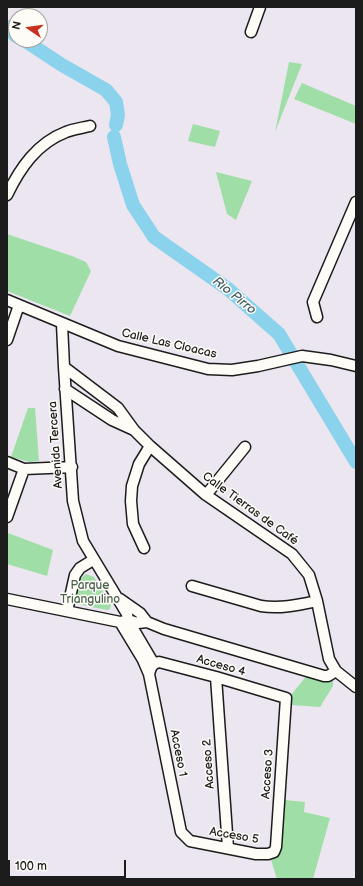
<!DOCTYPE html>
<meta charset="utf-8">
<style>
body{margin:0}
#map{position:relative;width:363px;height:886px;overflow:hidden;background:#ebe6f0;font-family:"Balsamiq Sans",sans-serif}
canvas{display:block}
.frame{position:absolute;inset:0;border:8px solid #1c1c1c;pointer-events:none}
.north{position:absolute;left:8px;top:8px;width:40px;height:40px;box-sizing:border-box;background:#fdfcf7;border:1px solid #a3a29f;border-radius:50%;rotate:283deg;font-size:11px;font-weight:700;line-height:16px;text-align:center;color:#1c1c1c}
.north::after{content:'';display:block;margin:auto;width:14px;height:18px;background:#c8321e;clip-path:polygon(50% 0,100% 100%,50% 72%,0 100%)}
.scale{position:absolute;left:8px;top:860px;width:118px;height:18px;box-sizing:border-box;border:2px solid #1c1c1c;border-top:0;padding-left:5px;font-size:12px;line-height:14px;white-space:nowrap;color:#1c1c1c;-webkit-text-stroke:3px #fdfcf7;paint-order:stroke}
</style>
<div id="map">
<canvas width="363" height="886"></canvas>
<div class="frame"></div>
<div class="north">N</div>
<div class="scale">100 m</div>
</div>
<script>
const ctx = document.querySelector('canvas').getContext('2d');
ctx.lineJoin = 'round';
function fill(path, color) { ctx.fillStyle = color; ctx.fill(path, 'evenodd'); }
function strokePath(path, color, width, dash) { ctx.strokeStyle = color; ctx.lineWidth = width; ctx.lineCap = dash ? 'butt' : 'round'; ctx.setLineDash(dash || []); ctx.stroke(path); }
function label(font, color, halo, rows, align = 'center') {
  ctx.font = font + ' "Balsamiq Sans",sans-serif'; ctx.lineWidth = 3; ctx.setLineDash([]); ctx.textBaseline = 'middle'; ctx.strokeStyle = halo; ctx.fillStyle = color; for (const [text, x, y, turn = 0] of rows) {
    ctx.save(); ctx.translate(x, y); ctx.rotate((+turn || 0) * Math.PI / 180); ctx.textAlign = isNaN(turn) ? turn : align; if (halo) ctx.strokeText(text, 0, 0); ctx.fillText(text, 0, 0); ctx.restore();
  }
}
fill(new Path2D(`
 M 289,62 L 302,64 L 275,132 Z
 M 302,83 L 356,106 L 356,124 L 294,99 Z
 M 193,124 L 220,131 L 215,147 L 188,141 Z
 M 216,172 L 252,181 L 236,220 L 227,214 Z
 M 7,234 L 72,256 L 86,262 L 91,271 L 70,316 L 7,291 Z
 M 28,408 L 35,408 L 39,461 L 30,462 L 11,457 Z
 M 8,533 L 53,550 L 47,576 L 7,564 Z
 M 86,574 L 94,577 L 111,604 L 110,609 L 107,610 L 77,604 L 76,602 L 80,579 Z
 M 308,674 L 333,681 L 333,686 L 320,707 L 291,705 L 292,701 L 291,695 Z
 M 285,800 L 305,802 L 304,812 L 330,818 L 313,879 L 277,879 L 271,860 L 278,854 L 282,846 Z`), '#a0dea7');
strokePath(new Path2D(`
 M 7,27 L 16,36
 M 24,40 L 62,65 L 106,90 L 116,102 L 118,115 L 116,125
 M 114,137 L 120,164 L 133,205 L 154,237 L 228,289 L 279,334 L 356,462`), '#8bd3ec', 14);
const minor = new Path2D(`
 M 251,32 L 260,7
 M 7,195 C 20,168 37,143 66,132 C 73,129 82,128 90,126
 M 7,300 L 118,346 L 208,369 L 232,370 L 258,366 L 302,356 L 331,360 L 356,366
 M 317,317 L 313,302 L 356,202
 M 62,324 L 64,367 L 73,501 L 83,541 L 127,614 L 128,620 L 154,664
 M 7,340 L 19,305
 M 64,367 L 118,408 L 134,430 L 150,446 L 206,495 L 292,554 L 309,575 L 317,601 L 329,659 L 336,671 L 356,687
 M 65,389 L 112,420 L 134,430
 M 7,462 L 24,469 L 72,467
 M 206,495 L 245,447
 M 7,517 L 24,469
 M 144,548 L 133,524 L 131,501 L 132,486 L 139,464 L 150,446
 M 192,586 L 261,606 C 280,609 298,605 317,601
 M 7,599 L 120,622 L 128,620
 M 120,599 L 140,613 L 147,622
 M 67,611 L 75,575 L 80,568 L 93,560
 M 128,620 L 138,623 L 147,622 L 164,629 L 324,676 L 328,676 L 336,671
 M 120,622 L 143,660 L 149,674
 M 159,662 L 216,677 L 286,698 L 276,847 L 274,852 L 268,854 L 256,854 L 190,841 L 181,832 L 149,674 C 151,667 152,664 159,662 Z
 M 216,677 L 228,848`);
strokePath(minor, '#1c1c1c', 13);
strokePath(minor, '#fdfcf7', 10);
label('12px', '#1c1c1c', '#fdfcf7', [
 ["Calle Las Cloacas",169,344,13],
 ["Avenida Tercera",56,445,-94],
 ["Calle Tierras de Café",250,509,36],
 ["Acceso 4",221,666,16],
 ["Acceso 1",178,753,79],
 ["Acceso 2",209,764,-94],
 ["Acceso 3",268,774,-86],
 ["Acceso 5",234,836,10]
]);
label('12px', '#4a604d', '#fdfcf7', [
 ["Parque",90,586],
 ["Triangulino",90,600]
]);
label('italic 13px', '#435c65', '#fdfcf7', [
 ["Rio Pirro",234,296,39]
]);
</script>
